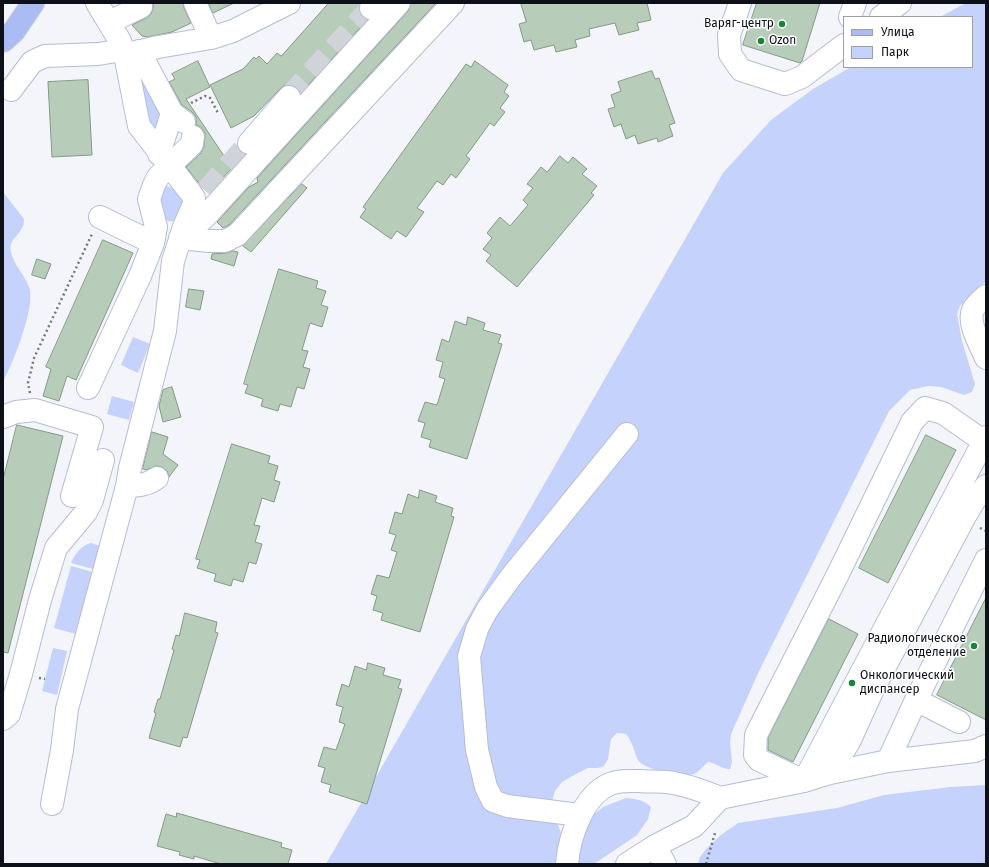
<!DOCTYPE html>
<meta charset="utf-8">
<style>
body{margin:0}
#map{position:relative;width:989px;height:867px;overflow:hidden;background:#f3f5fa;font-family:"Fira Sans",sans-serif}
canvas{display:block}
.frame{position:absolute;inset:0;border:4px solid #0d1018;pointer-events:none}
.legend{position:absolute;left:843px;top:16px;width:130px;height:52px;box-sizing:border-box;background:#fff;border:1px solid #9e9fa3;margin:0;padding:5px 7px;list-style:none;font-size:12px;color:#0d1018}
.legend li{display:flex;align-items:center;gap:8px;height:20px}
.legend b{width:20px;border:1px solid #9e9fa3}
</style>
<div id="map">
<canvas width="989" height="867"></canvas>
<div class="frame"></div>
<ul class="legend">
<li><b style="height:5px;background:#abbbf3"></b>Улица</li>
<li><b style="height:11px;background:#c5d2fb"></b>Парк</li>
</ul>
</div>
<script>
const ctx = document.querySelector('canvas').getContext('2d');
ctx.lineJoin = 'round';
function fill(path, color) { ctx.fillStyle = color; ctx.fill(path, 'evenodd'); }
function strokePath(path, color, width, dash) { ctx.strokeStyle = color; ctx.lineWidth = width; ctx.lineCap = dash ? 'butt' : 'round'; ctx.setLineDash(dash || []); ctx.stroke(path); }
function label(font, color, halo, rows, align = 'center') {
  ctx.font = font + ' "Fira Sans",sans-serif'; ctx.lineWidth = 3; ctx.setLineDash([]); ctx.textBaseline = 'middle'; ctx.strokeStyle = halo; ctx.fillStyle = color; for (const [text, x, y, turn = 0] of rows) {
    ctx.save(); ctx.translate(x, y); ctx.rotate((+turn || 0) * Math.PI / 180); ctx.textAlign = isNaN(turn) ? turn : align; if (halo) ctx.strokeText(text, 0, 0); ctx.fillText(text, 0, 0); ctx.restore();
  }
}
fill(new Path2D(`
 M 966,3 L 986,3 L 986,281 L 960,306 L 957,314 L 962,341 L 975,384 L 972,392 L 964,395 L 941,387 L 928,386 L 910,390 L 889,411 L 759,671 L 731,734 L 730,742 L 732,762 L 730,769 C 723,770 716,763 708,762 C 704,765 698,773 694,774 C 683,778 644,770 638,760 C 634,751 633,743 626,734 L 617,733 L 611,739 L 608,759 L 604,766 L 598,768 L 588,768 L 576,774 L 562,782 L 555,791 L 551,804 L 553,813 L 562,835 L 558,864 L 326,864 L 723,173 L 771,120 L 813,89 L 851,67 L 972,67 L 972,17 L 940,17 Z
 M 134,61 L 162,113 L 157,132 L 151,130 Z
 M 161,186 C 172,185 177,191 185,197 L 175,221 C 167,222 164,220 159,213 Z
 M 3,192 L 24,219 C 24,221 24,226 22,228 C 18,237 8,240 11,252 C 13,264 27,278 30,290 C 34,310 13,364 3,381 Z
 M 133,337 L 150,344 L 138,373 L 121,365 Z
 M 112,396 L 134,402 L 129,420 L 107,414 Z
 M 91,543 L 100,546 L 93,569 L 71,563 C 75,554 80,546 91,543 Z
 M 71,566 L 93,572 L 76,634 L 54,628 Z
 M 53,648 L 67,651 L 57,695 L 42,691 Z
 M 986,785 L 986,864 L 698,864 L 700,857 L 707,848 L 721,835 L 738,823 L 837,808 L 884,795 L 951,787 Z
 M 626,798 C 636,799 644,800 651,807 L 648,819 L 637,835 L 594,864 L 573,864 L 586,821 L 603,807 Z`), '#c5d2fb');
const building = new Path2D(`
 M 153,3 L 183,3 L 184,8 L 191,23 L 172,32 L 148,37 L 142,36 L 132,25 L 146,18 L 151,14 L 153,8 Z
 M 209,3 L 234,3 L 213,13 Z
 M 329,3 L 360,3 L 359,12 L 362,17 L 367,20 L 301,93 L 297,88 L 292,85 L 285,85 L 280,89 L 254,116 L 231,128 L 210,85 L 243,69 L 254,57 L 256,59 L 259,56 L 267,64 L 277,53 L 281,56 Z
 M 411,3 L 436,3 L 229,225 L 223,228 L 217,222 L 249,187 L 258,182 L 257,178 L 408,11 Z
 M 521,3 L 647,3 L 651,20 L 637,23 L 639,30 L 619,35 L 615,23 L 589,29 L 590,36 L 575,40 L 577,47 L 556,52 L 554,45 L 534,50 L 531,40 L 524,42 L 519,24 L 526,22 Z
 M 757,3 L 820,3 L 802,61 L 800,63 L 743,45 Z
 M 198,61 L 210,87 L 186,99 L 232,168 L 209,193 L 201,186 L 186,167 L 201,153 L 204,146 L 205,133 L 201,127 L 196,125 L 196,117 L 192,112 L 182,105 L 169,82 L 175,79 L 172,74 Z
 M 475,61 L 508,85 L 504,92 L 509,96 L 500,108 L 505,112 L 494,126 L 490,123 L 466,156 L 470,159 L 456,178 L 451,174 L 443,185 L 437,181 L 417,208 L 424,212 L 406,237 L 397,231 L 391,239 L 360,217 L 366,209 L 363,207 L 466,64 L 471,67 Z
 M 652,71 L 655,79 L 659,78 L 675,123 L 669,125 L 673,136 L 658,142 L 657,138 L 638,144 L 635,135 L 626,139 L 621,124 L 614,127 L 608,109 L 615,107 L 611,95 L 621,91 L 618,82 Z
 M 88,80 L 92,155 L 52,157 L 48,82 Z
 M 560,156 L 568,163 L 573,157 L 587,169 L 582,174 L 597,186 L 591,193 L 594,195 L 517,287 L 486,261 L 491,255 L 483,249 L 492,238 L 487,233 L 500,217 L 510,226 L 528,205 L 523,200 L 533,188 L 527,184 L 541,167 L 547,172 Z
 M 302,184 L 307,188 L 251,252 L 243,246 Z
 M 103,240 L 133,253 L 76,380 L 67,376 L 59,401 L 43,396 L 51,369 L 46,367 Z
 M 234,251 L 238,252 L 234,266 L 211,259 L 212,254 L 225,253 Z
 M 37,259 L 51,264 L 45,279 L 32,275 Z
 M 279,269 L 318,281 L 316,288 L 326,291 L 321,305 L 328,307 L 322,327 L 310,323 L 302,350 L 308,351 L 303,367 L 310,369 L 304,389 L 297,387 L 291,407 L 280,404 L 278,411 L 261,406 L 263,399 L 245,393 L 248,385 L 244,384 Z
 M 189,289 L 204,291 L 200,310 L 186,307 Z
 M 468,317 L 485,323 L 483,330 L 501,335 L 498,343 L 502,344 L 467,459 L 429,447 L 431,440 L 421,437 L 425,423 L 418,421 L 425,402 L 437,405 L 445,379 L 439,377 L 443,362 L 436,360 L 442,339 L 449,342 L 455,321 L 466,325 Z
 M 172,387 L 181,417 L 163,422 L 159,406 L 163,390 Z
 M 17,425 L 63,436 L 8,653 L 3,652 L 3,480 Z
 M 152,432 L 168,437 L 163,454 L 178,465 L 169,477 L 167,471 L 162,467 L 156,466 L 146,470 L 143,469 Z
 M 926,435 L 956,450 L 888,583 L 859,568 Z
 M 232,444 L 270,456 L 268,463 L 278,466 L 274,480 L 280,482 L 274,502 L 262,498 L 254,525 L 260,526 L 255,542 L 262,544 L 256,564 L 249,562 L 243,582 L 233,579 L 231,586 L 214,581 L 216,574 L 197,568 L 200,560 L 196,559 Z
 M 420,490 L 437,496 L 435,502 L 453,508 L 451,516 L 454,517 L 420,632 L 381,620 L 383,613 L 373,610 L 377,596 L 371,594 L 377,575 L 389,578 L 397,552 L 391,550 L 396,535 L 389,533 L 395,512 L 402,514 L 408,494 L 418,498 Z
 M 986,598 L 986,720 L 937,695 Z
 M 185,613 L 217,622 L 215,632 L 218,633 L 187,738 L 183,737 L 180,747 L 149,738 L 156,713 L 154,712 L 158,699 L 160,699 L 174,650 L 172,649 L 176,635 L 179,636 Z
 M 829,619 L 858,634 L 793,762 L 768,750 L 768,738 Z
 M 368,663 L 385,668 L 383,675 L 401,680 L 398,688 L 402,689 L 367,804 L 329,792 L 331,785 L 321,782 L 325,768 L 318,766 L 324,747 L 336,750 L 345,724 L 339,722 L 343,707 L 336,705 L 342,684 L 349,687 L 355,666 L 366,670 Z
 M 177,813 L 282,843 L 281,847 L 292,850 L 288,864 L 221,864 L 194,856 L 194,859 L 179,855 L 180,852 L 157,846 L 166,814 L 176,817 Z`);
fill(building, '#b7ccb9');
strokePath(building, '#849986', 1);
strokePath(new Path2D(`
 M 289,97 L 371,8
 M 206,191 L 249,143`), '#d0d3d8', 22, [22, 11]);
const minor = new Path2D(`
 M 195,3 L 211,38
 M 740,3 L 729,35 L 730,54 L 741,70 L 785,84 L 802,77 L 844,45
 M 371,8 L 376,3
 M 850,17 L 855,3
 M 881,17 L 900,3
 M 109,22 L 141,7
 M 139,51 L 172,113 L 184,122
 M 125,55 L 158,47 L 211,38 L 233,31 L 289,3
 M 11,90 L 32,62 L 45,56 L 98,54 L 123,50
 M 249,143 L 289,97
 M 159,154 L 172,113
 M 100,217 L 153,243
 M 183,236 L 204,218 L 399,3
 M 180,238 L 209,241 L 225,241 L 237,235 L 453,3
 M 986,296 C 982,300 975,305 973,310 C 967,323 981,346 986,358
 M 88,388 L 140,276 L 153,243 L 156,227 L 149,199 L 154,185 L 158,177 L 192,144 L 193,137
 M 3,417 L 16,412 L 35,410 L 92,427 L 72,496
 M 983,441 L 943,413 L 925,408 L 912,422 L 838,574 L 756,735 L 755,755 L 759,760 L 804,781 L 986,437
 M 127,486 C 139,486 147,485 157,478
 M 916,700 L 959,722
 M 3,719 L 9,714 L 21,674 L 40,600 L 56,548 L 86,512 L 92,500 L 103,460
 M 888,761 L 916,700 L 986,560
 M 830,773 L 888,761 L 975,751 L 986,746
 M 52,804 L 62,750 L 67,709 L 127,486 L 130,468 L 165,331 L 173,261 L 184,227 L 194,204 L 194,198 L 190,192 L 139,126 L 125,55 L 120,41 L 97,3
 M 580,815 L 507,806 L 493,801 L 486,787 L 477,750 L 469,656 L 477,629 L 487,610 L 511,577 L 627,434
 M 655,846 L 665,864
 M 567,864 C 569,838 583,795 610,784 C 620,780 629,781 640,781 C 649,782 658,781 667,782 C 685,784 703,791 720,798
 M 627,864 L 655,846 L 694,826 L 720,798 L 804,781 L 830,773 L 850,740 L 874,687 L 964,518 L 974,501 L 986,486`);
const major = new Path2D(`
 M 3,41 L 14,31 L 33,3`);
strokePath(minor, '#b5bdd6', 24);
strokePath(major, '#cfcfd1', 24);
strokePath(new Path2D(`
 M 191,103 L 205,96 L 210,98 L 218,113
 M 30,393 L 28,383 L 34,358 L 92,234
 M 980,528 L 986,531
 M 39,678 L 45,679
 M 706,864 L 715,833`), '#75787f', 2.5, [2, 3]);
strokePath(minor, '#fff', 22);
strokePath(major, '#abbbf3', 22);
for (const [x, y, r, color] of [
 [782,24,4,"#1b8439"],
 [761,41,4,"#1b8439"],
 [974,646,4,"#1b8439"],
 [852,683,4,"#1b8439"]
]) { const dot = new Path2D(); dot.arc(x, y, r, 0, 2 * Math.PI); ctx.fillStyle = color; ctx.fill(dot); strokePath(dot, '#fff', 1.5); }
label('12px', '#0d1018', '#fff', [
 ["Варяг-центр",774,24],
 ["Ozon",769,41,"left"],
 ["Радиологическое",966,639],
 ["отделение",966,653],
 ["Онкологический",860,676,"left"],
 ["диспансер",860,690,"left"]
], 'right');
</script>
